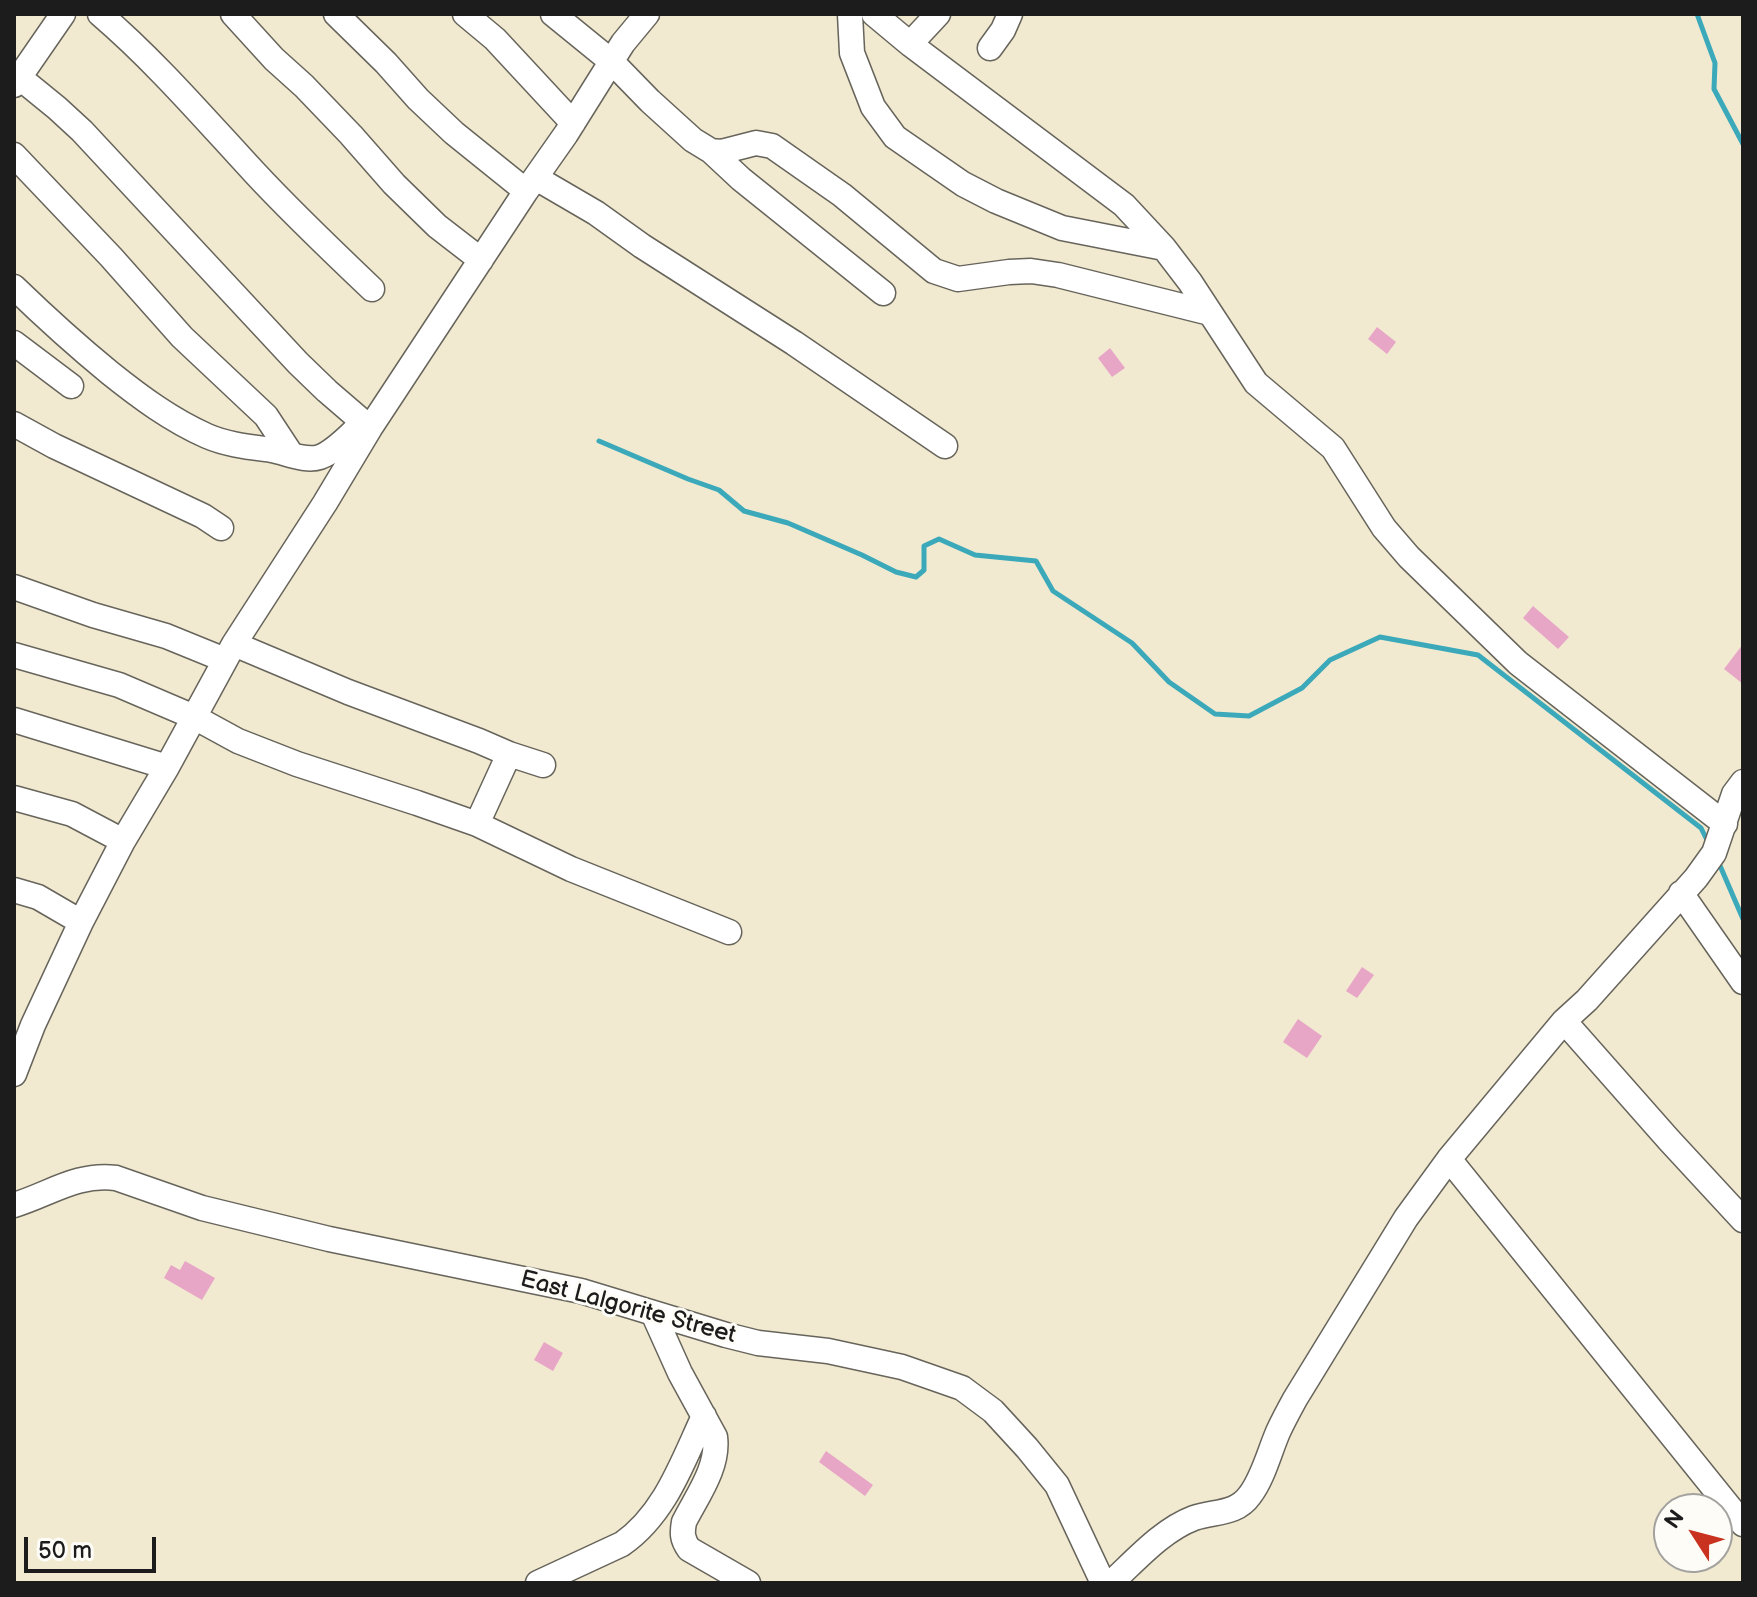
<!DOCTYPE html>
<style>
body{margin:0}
#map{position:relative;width:1757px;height:1597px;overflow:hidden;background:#f1ead1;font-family:"Balsamiq Sans",sans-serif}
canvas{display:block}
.frame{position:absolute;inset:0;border:16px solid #1c1c1c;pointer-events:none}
.north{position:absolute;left:1653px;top:1493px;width:80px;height:80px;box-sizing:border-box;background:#fdfcf7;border:2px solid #a3a29f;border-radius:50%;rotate:306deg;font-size:22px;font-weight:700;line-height:32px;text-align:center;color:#1c1c1c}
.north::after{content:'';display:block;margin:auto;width:28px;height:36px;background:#c8321e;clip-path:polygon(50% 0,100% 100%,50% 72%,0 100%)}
.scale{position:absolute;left:24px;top:1537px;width:132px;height:36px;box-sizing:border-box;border:4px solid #1c1c1c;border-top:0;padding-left:10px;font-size:24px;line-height:28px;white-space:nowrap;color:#1c1c1c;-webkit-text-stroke:6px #fdfcf7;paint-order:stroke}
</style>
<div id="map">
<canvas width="1757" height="1597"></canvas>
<div class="frame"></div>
<div class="north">N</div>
<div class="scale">50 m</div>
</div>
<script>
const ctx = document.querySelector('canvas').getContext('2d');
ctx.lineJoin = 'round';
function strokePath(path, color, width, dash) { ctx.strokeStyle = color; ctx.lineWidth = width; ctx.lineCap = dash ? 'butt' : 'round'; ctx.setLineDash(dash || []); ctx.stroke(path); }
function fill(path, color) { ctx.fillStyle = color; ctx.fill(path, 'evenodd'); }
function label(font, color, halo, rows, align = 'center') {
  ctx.font = font + ' "Balsamiq Sans",sans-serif'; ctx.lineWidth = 6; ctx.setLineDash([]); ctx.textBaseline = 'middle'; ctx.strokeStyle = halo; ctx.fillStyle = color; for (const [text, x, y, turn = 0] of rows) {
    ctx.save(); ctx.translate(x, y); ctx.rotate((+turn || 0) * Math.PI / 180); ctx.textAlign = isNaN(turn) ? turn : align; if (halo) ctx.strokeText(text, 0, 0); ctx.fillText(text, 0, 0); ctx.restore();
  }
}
strokePath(new Path2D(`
 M 1697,14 L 1715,63 L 1714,89 L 1743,144
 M 599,441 L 688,479 L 719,490 L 744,511 L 788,523 L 862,555 L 896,572 L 916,577 L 924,570 L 924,546 L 939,539 L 975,555 L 1036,561 L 1053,591 L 1132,643 L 1169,682 L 1215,714 L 1249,716 L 1302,688 L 1330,660 L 1380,637 L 1478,655 L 1701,828 L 1708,842
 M 1718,861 L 1743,919`), '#3ba9ba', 5);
fill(new Path2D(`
 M 1377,327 L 1396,342 L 1387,354 L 1368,339 Z
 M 1110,348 L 1125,368 L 1112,377 L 1098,358 Z
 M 1533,606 L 1569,637 L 1558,649 L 1523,618 Z
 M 1743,644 L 1743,684 L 1724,669 Z
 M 1362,967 L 1374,975 L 1357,998 L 1346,991 Z
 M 1298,1019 L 1322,1036 L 1307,1058 L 1283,1042 Z
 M 185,1261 L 215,1278 L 202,1300 L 164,1278 L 171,1265 L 180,1270 Z
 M 544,1342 L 563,1353 L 553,1371 L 534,1360 Z
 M 826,1451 L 873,1485 L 865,1496 L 819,1462 Z`), '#e7a6c6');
const minor = new Path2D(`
 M 100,14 C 156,62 204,118 254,172 C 292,213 332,251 372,289
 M 233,14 L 274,59 L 304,86 L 351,135 L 394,184 L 437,226 L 481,260
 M 336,14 L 386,63 L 418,99 L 454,133 L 526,191
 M 465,14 L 495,39 L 573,123
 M 553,14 L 612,62 L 650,101 L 693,140 L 711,151 L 721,152 L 756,143 L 772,146 L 842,195 L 934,271 L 958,279 L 1009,272 L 1031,271 L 1058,275 L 1210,313
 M 850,14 L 852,53 L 873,107 L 895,137 L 963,184 L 996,201 L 1062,228 L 1164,248
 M 874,14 L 910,44 L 1124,205 L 1164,248 L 1190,282 L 1256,383 L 1333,448 L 1384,528 L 1409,557 L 1518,663 L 1725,824
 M 910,44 L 938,14
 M 990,48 L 1003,30 L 1010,14
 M 14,73 L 57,108 L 82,131 L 298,363 L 327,391 L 370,428
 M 14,85 L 63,14
 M 711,151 L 741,179 L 883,293
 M 14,155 L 111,257 L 182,337 L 266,416 L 291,454
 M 536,178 L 596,213 L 642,246 L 794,343 L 945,446
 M 14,287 C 45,317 77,346 110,373 C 140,397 171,420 207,436 C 228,445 250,447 272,450 C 287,453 306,462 320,457 C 336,451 350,434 363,423
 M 14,343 L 71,386
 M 14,424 L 54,446 L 203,516 L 221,528
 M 14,587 L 93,615 L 166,636 L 225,660
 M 234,644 L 348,692 L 479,741 L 509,754 L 543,765
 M 14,655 L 119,685 L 194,717 L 238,741 L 297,764 L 417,803 L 477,824 L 571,869 L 729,932
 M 14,720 L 167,767
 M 14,798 L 72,814 L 123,841
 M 477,824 L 509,754
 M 14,890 L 38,897 L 81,922
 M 1681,893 L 1743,982
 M 1564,1021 L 1669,1140 L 1743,1220
 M 14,1074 L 33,1025 L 81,922 L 123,841 L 167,767 L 234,644 L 325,503 L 370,428 L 526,191 L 566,134 L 623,43 L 647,14
 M 1449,1159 L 1743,1524
 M 14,1205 C 50,1194 77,1173 116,1178 L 202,1208 L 329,1239 L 581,1291 L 726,1335 L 758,1343 L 828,1351 L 902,1367 L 962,1388 L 993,1411 L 1027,1448 L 1057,1485 L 1103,1583
 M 653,1313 L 680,1373 L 715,1437 C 719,1467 697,1496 684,1522 C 682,1533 682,1539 689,1549 L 748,1583
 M 538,1583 L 622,1544 C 665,1514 682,1463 704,1416
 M 1111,1583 C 1136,1560 1162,1530 1194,1518 C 1214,1511 1236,1515 1250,1495 C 1263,1478 1269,1453 1278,1432 C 1283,1421 1289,1410 1295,1399 L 1406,1218 L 1449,1159 L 1564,1021 L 1587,1000 L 1696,878 L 1714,853 L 1734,794 L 1743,782`);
strokePath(minor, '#67645b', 27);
strokePath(minor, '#fff', 24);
label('24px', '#1c1c1c', '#fdfcf7', [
 ["East Lalgorite Street",628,1308,15]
]);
</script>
